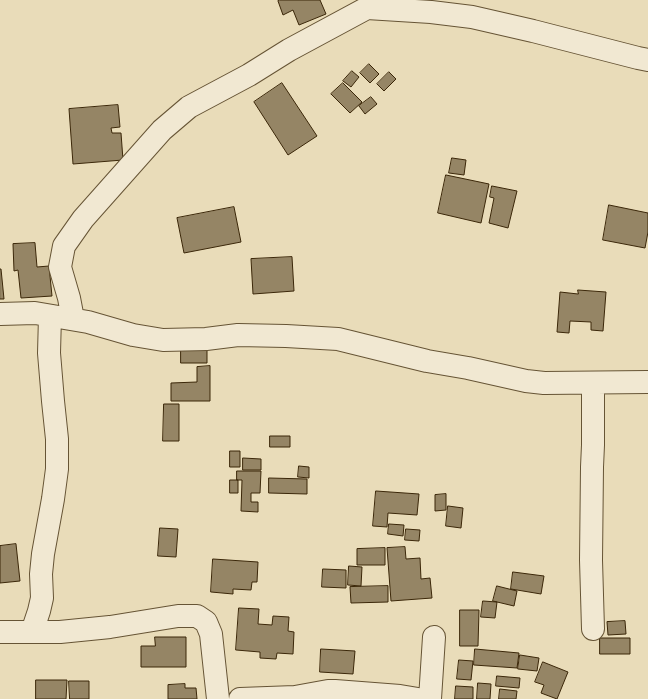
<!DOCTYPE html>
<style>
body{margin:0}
canvas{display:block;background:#e9dcb9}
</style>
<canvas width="648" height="699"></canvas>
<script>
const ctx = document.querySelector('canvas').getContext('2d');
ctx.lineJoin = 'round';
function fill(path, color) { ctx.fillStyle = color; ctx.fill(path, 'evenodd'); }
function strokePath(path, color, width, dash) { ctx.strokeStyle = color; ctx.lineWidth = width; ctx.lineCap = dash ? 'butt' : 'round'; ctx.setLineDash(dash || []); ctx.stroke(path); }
const building = new Path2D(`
 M 280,0 L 320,0 L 326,14 L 299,25 L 293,10 L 283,15 L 278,1 Z
 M 369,64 L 379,74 L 370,83 L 360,73 Z
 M 352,71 L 359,77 L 351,87 L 343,81 Z
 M 389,72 L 396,79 L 384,91 L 377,84 Z
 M 282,83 L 317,136 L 288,155 L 254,102 Z
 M 343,83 L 362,102 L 350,113 L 331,94 Z
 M 371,97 L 377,104 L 365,114 L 359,106 Z
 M 118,105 L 120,127 L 111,128 L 112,133 L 121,133 L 123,160 L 73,164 L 69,109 Z
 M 452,158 L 466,160 L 464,175 L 449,173 Z
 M 446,175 L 489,184 L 481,223 L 438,213 Z
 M 492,186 L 517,191 L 508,228 L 489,223 L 494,198 L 490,197 Z
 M 609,205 L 648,213 L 648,232 L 645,248 L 603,240 Z
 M 234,207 L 241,242 L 184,253 L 177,218 Z
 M 35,243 L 37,267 L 49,266 L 52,296 L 21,298 L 18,270 L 14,271 L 13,244 Z
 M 292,257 L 294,291 L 253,294 L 251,259 Z
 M 0,269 L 1,269 L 4,299 L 0,299 Z
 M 578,290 L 606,292 L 603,331 L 591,330 L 591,322 L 570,321 L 569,333 L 557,332 L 560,292 L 578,294 Z
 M 181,348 L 207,349 L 207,363 L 181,363 Z
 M 210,366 L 210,401 L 171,401 L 171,383 L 197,382 L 197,367 Z
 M 164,404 L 179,404 L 179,441 L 163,441 Z
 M 270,436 L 290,436 L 290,447 L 270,447 Z
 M 230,451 L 240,451 L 240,467 L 230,467 Z
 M 243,458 L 261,459 L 261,470 L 243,470 Z
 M 299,466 L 309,467 L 309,478 L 298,477 Z
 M 237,471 L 261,471 L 260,493 L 251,493 L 251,502 L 258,502 L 258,512 L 241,511 L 242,480 L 237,480 Z
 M 269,478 L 307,479 L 307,494 L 269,493 Z
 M 230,480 L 238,480 L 238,493 L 230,493 Z
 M 376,491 L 419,494 L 417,515 L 388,513 L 387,527 L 373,526 Z
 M 446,494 L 446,510 L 435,511 L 435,495 Z
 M 448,506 L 463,508 L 461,528 L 446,526 Z
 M 389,524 L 404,525 L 403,536 L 388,534 Z
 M 160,528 L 178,529 L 176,557 L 158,556 Z
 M 406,529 L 420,530 L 419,541 L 405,540 Z
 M 16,544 L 20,581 L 0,583 L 0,546 Z
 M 405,547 L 406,559 L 420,558 L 421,579 L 430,578 L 432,598 L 391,601 L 387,548 Z
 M 385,548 L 385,565 L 357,565 L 357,549 Z
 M 213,559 L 258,562 L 257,582 L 252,582 L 251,590 L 233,589 L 233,594 L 211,592 Z
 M 349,566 L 362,567 L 361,586 L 348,585 Z
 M 323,569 L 346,570 L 346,588 L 322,587 Z
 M 513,572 L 544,576 L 541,594 L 511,589 Z
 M 388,586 L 388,602 L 351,603 L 350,587 Z
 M 497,586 L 517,591 L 514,606 L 493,601 Z
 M 483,601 L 497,602 L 495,618 L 481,617 Z
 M 239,608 L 259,609 L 258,624 L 272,625 L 273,616 L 289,617 L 288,631 L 294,632 L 293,654 L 277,653 L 276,659 L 260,658 L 260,652 L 236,650 Z
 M 460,610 L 479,610 L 478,646 L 460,646 Z
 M 625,621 L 626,634 L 608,635 L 607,622 Z
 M 155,637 L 186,637 L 186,667 L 141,667 L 141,646 L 155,646 Z
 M 600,638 L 630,638 L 630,654 L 600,654 Z
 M 321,649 L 355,651 L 353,674 L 320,672 Z
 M 475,649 L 519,653 L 517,668 L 474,665 Z
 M 520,655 L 539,658 L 537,671 L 518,669 Z
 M 459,660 L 473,661 L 471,680 L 457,679 Z
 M 543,662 L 568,672 L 557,699 L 541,693 L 544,685 L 535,682 Z
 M 497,676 L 520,678 L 519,688 L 496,686 Z
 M 36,680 L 67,680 L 66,699 L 36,699 Z
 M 69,681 L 89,681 L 89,699 L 70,699 Z
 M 478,683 L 491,684 L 490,699 L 477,699 Z
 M 185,684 L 185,688 L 196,688 L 197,699 L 168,699 L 168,685 Z
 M 456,686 L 473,687 L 473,699 L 455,699 Z
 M 500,689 L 517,691 L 516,699 L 499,699 Z`);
fill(building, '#958565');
strokePath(building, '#3b2709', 1);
const minor = new Path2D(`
 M 367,8 L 431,12 L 472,17 L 533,31 L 638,58 L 648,60
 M 0,314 L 35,313 L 88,322 L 133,335 L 163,340 L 206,339 L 238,335 L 286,336 L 338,339 L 427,361 L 468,368 L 526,381 L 544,383 L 648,382
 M 73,319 L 69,298 L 60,267 L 64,246 L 83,219 L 162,130 L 189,107 L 249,75 L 289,50 L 367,8 L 379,0
 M 593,629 L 591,560 L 592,467 L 593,445 L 593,383
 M 0,632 L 60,632 L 110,627 L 178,616 L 197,616 L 206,622 L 211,634 L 218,699
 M 32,632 L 39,611 L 42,598 L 41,574 L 43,554 L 53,499 L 57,469 L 57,439 L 53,401 L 49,353 L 50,316
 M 240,699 L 295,697 L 328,691 L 335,691 L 400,696 L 418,699
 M 430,699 L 434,637`);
strokePath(minor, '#665435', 24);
strokePath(minor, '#f1e8d2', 22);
</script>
